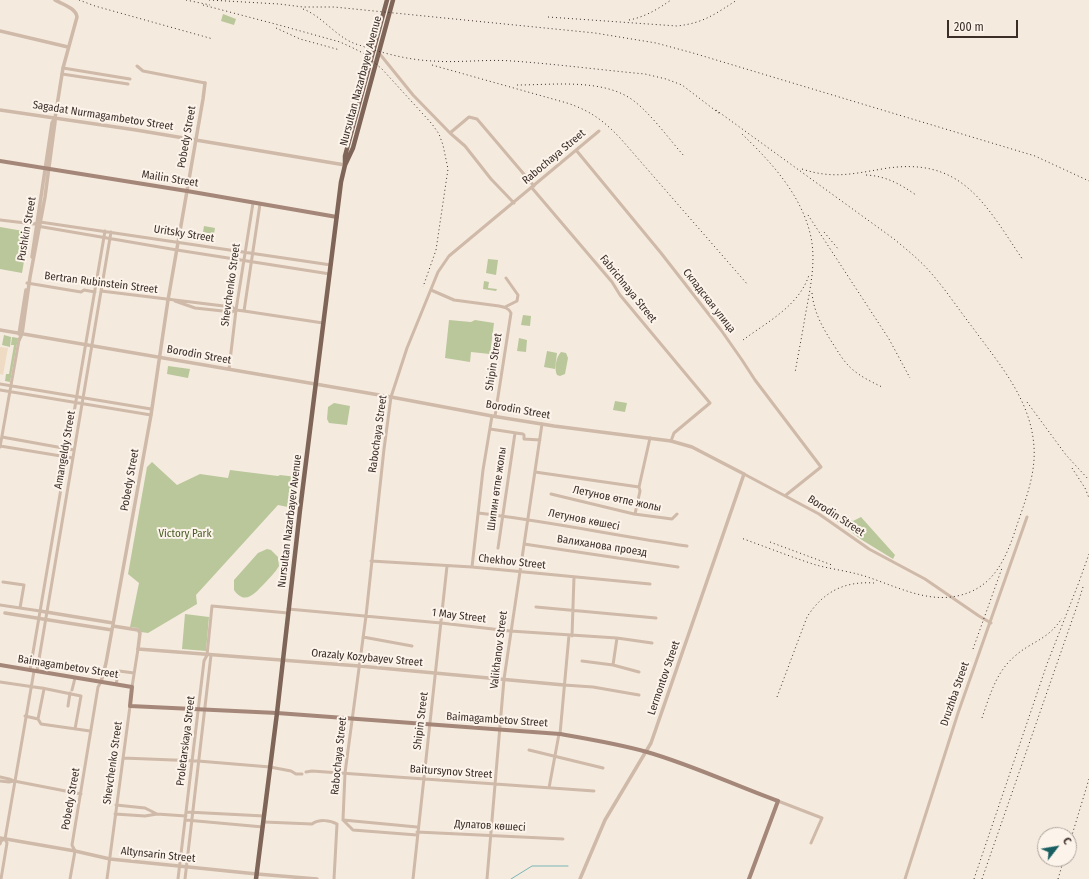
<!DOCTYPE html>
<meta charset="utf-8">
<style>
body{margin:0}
#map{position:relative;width:1089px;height:879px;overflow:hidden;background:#f5eade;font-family:"Fira Sans Condensed",sans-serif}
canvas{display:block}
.north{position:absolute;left:1037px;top:827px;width:40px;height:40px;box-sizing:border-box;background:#fcf4eb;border:1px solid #afa59d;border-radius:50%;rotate:59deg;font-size:11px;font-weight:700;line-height:16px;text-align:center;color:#3b2e29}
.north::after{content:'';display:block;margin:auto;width:14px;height:18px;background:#195f62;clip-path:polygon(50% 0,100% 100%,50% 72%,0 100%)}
.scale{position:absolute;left:947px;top:20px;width:71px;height:18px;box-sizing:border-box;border:2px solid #3b2e29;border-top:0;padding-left:5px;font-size:12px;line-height:14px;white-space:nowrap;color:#3b2e29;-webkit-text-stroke:3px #fcf4eb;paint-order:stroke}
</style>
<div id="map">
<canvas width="1089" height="879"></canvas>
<div class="north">С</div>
<div class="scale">200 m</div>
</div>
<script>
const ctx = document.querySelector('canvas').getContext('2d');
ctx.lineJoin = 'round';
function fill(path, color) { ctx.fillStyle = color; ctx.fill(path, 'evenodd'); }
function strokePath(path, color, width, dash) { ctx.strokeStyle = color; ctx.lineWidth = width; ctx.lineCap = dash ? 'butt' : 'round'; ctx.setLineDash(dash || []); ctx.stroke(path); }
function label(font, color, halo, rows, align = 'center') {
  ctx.font = font + ' "Fira Sans Condensed",sans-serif'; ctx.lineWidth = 4; ctx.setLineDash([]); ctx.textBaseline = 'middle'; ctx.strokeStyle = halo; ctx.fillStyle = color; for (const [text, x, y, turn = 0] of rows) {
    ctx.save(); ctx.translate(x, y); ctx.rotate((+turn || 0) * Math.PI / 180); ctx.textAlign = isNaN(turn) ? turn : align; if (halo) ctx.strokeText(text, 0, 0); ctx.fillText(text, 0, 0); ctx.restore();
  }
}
fill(new Path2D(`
 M 223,14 L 236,19 L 234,25 L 221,21 Z
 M 204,226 L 215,228 L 214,234 L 203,232 Z
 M 0,227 L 29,232 L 22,273 L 0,269 Z
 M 488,259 L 498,260 L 496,275 L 486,273 Z
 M 484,281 L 489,282 L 488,288 L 497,289 L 496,291 L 483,289 Z
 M 523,315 L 531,316 L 530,326 L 521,325 Z
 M 449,320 L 471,322 L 475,320 L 494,323 L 490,354 L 471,352 L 470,362 L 445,358 Z
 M 4,335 L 11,337 L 10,347 L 2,345 Z
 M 12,337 L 18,338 L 10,382 L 5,381 L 6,374 L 9,374 L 14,345 L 11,345 Z
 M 519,338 L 527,340 L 526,352 L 517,351 Z
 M 547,351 L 557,353 L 555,369 L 544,367 Z
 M 561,352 L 566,353 L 568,358 L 565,374 L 560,376 L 557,375 C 554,369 556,357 561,352 Z
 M 168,366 L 190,369 L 188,378 L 167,374 Z
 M 615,401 L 627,403 L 625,412 L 613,410 Z
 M 334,403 L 350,406 L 347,425 L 329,423 L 327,419 L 328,407 Z
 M 152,462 L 177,485 L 200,474 L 228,478 L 230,470 L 278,476 L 280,475 L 297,477 L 293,508 L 278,505 L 196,595 L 197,604 L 148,633 L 141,632 L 138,628 L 130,627 L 139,583 L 128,574 L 147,467 Z
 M 833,515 L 844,516 L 853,521 L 861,517 L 895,555 L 893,559 L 862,540 L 831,517 Z
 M 267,549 L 271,550 L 278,557 L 279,566 C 275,573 269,578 264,584 C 255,593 245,606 234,590 L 234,580 L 258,553 Z
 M 185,614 L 209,617 L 206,651 L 182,649 Z`), '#b9c79b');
fill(new Path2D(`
 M 0,347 L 8,348 L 3,375 L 0,374 Z`), '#efdbc3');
strokePath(new Path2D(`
 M 511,879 L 532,866 L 568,866`), '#79b5b6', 1);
strokePath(new Path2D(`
 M 379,53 L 413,95 L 450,133 L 469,117 L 477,119 L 534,186
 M 137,66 L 143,71 L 205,83
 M 63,68 L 130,79
 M 62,74 L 128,84
 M 450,133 L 465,146 L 491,179 L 514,203
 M 576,150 L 661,253 L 721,330 L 742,360 L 755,380 L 821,467 L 786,495
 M 532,188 L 612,282 L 620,295 L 710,403 L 674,433 L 671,441
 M 0,220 L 34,224 L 40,222 L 331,265
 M 37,226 L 177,250 L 330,274
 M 27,283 L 81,292 L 84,290 L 95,292
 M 431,290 L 454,300 L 499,306 C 504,307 509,308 511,313 L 495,416
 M 101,291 L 232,307 L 236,310 L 244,311 L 323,323
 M 175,301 L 195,308 L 232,312 L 236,310
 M 505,307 L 517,301 L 518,295 L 506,278
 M 244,311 L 260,204
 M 229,369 L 236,310 L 253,203
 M 0,384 L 151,409
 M 0,390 L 151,415
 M 490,429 L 523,434 L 524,435 L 524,439 L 540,440
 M 2,437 L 74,450
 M 0,446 L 73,458
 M 0,447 L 19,340
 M 535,472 L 639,487
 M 744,474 L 819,514 L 869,549 L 925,579 L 979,616 L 991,623
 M 551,494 L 634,514 L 672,519 L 677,514
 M 478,513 C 548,521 617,536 687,546
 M 635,514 L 640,491 L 639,487 L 650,438
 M 524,544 L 678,567
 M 498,548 L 515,433
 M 371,561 L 472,567 L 650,584
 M 472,567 L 483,470 L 492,416
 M 3,582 L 24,585 L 20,608
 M 0,605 L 40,611
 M 536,607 L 656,618
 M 288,609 L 441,623 L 510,631 L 617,638 L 652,643
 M 572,636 L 574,577
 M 363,637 L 412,646
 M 582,661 L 613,665 L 639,672
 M 613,665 L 617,638
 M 30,670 L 105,231
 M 37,671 L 111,232
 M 0,682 L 41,688
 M 116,684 L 119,671 L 134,673
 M 564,685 L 593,687 L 639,695
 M 132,687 L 138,649
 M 42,688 L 81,696 L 75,729
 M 72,690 L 75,678
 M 68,706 L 70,693
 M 25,716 L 38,719 L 44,689
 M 38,719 L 41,724 L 90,731
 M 560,734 L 569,635
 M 529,750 L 603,768
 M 123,758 L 198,761 L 270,767 L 291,771 L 296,774 L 302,774
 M 306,772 L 312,771 L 594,791
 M 0,777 L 9,779 L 14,781 L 81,794
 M 0,781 L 9,782 L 14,781
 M 549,788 L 559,734
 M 778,801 L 822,818 L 811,843
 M 116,805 L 145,808 L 157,814
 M 187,812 L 264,816
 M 115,814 L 145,816 L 157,814 L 186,816
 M 186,820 L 263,827
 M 343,820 L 345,773 L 366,616 L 384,449 L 391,397 L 407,348 L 438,272 L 449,256 L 599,131
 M 343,820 L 353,830 L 417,835
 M 343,820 L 417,827
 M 264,822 L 312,824 C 319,819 330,820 337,824
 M 417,832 L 563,839
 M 0,844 L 1,841 L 5,839
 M 1,879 L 7,843 L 5,839 L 34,671
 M 70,879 L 75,851 L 72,845 C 81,793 89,740 98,687 L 101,682
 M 107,879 L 130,706
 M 178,879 L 204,661 L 207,655 L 212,606 L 288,613
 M 185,879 L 211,655
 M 334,879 L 337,824
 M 413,879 L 447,566
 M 487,879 L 504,679 L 542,424
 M 905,879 L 958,713 L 1027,517`), '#cfb9a8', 3);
strokePath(new Path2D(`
 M 0,31 L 68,47
 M 0,110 L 136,130 L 345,165
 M 32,257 L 52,123 L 55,118
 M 0,330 L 391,397 L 492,416 L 554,426 L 671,441 L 692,447 L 744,474 L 651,743 L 605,820 L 580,879
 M 19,334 L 26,290
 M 19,340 L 22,334 L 30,277 L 45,197 L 55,122 L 55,118 L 63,68 L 77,17 C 76,8 62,4 55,0
 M 40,611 L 113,623
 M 5,613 L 112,630
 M 113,626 L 138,630 L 140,633 L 138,649 L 359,666 L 564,685
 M 101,682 L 106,663 L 151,415 L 168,300 L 203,99 L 205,83
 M 0,838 L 75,851 L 110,859 L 257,874 L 317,879`), '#cfb9a8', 3.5);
strokePath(new Path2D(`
 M 0,161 L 187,191 L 337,217
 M 0,665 L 132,687 L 130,706 L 277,713 L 560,734 C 589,739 619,744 647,752 C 692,765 734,785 778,801 L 749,879`), '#a48778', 4);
strokePath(new Path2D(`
 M 345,165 L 353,148 L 393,0
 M 256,879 L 277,713 L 300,510 L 341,182 L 345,165 L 345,156 L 387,0`), '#7f6458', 4.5);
strokePath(new Path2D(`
 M 79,0 L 95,6 L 213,39
 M 186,0 L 210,5
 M 209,0 L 279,4 L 303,7 L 334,7 L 595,33 L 656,43 L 693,53 L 1035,156 L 1089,181
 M 203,5 L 279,25 L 340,42 L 351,47 L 363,53 L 382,69 L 432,124 L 439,134 L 443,145 L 448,169 L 436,250 L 423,287
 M 303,9 C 324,17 337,39 359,45 C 382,53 408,60 433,61 C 459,63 486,59 512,61 C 556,64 601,70 645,74 L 666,79 L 682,85 L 720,114
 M 548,17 L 677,26 C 704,23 715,14 737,0
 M 629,20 C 645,17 658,9 671,0
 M 276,28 L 300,39 L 340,50
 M 432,65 L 567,103 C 591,111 604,121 621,139 L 748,285
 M 517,85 C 553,85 604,78 634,101 C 652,115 669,139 684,156
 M 716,110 L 894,239 C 907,250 920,260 931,273 C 946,290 959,310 973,328 C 1000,365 1031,400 1034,447 C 1036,477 1023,506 1014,534 C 1004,563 991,589 957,596 C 924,603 892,584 861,575 C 847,571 831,569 816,565 C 791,557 766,547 741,538
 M 742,134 C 770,161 800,193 810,233 C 817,260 810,289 805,317 C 802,336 798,355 795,373
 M 802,169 C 832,179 852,174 882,169 C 962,155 985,204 1023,260
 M 866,175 C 886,176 900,184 916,195
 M 808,215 L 889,339 L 910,378
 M 824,232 L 839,250
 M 812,293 C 814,314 824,330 835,347 C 840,355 845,363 852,369 C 861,377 872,382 882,387
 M 743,340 C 767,322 799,306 809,275
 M 1027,402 L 1066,455 L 1089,480
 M 1072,468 L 1085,488 L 1089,498
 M 770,542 L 832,565
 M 973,649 L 1002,568
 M 777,697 L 807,617 C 823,592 844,581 874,583
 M 982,718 C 990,695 996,672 1015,656 C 1032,641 1048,640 1062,618
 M 1069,845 L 1089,779
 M 974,879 L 1047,664 L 1079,582 L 1089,554
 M 982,879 L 1077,606 L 1083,587
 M 1058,879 L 1064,859`), '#3b2e29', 1, [1, 3]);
label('11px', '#3b2e29', '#fcf4eb', [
 ["Nursultan Nazarbayev Avenue",361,81,-75],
 ["Sagadat Nurmagambetov Street",103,116,9],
 ["Pobedy Street",187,137,-80],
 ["Rabochaya Street",554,157,-40],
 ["Mailin Street",170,179,9],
 ["Pushkin Street",27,229,-80],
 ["Uritsky Street",184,234,9],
 ["Bertran Rubinstein Street",101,283,7],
 ["Shevchenko Street",231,285,-82],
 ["Fabrichnaya Street",628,289,51],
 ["Складская улица",709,301,52],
 ["Borodin Street",199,355,10],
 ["Shipin Street",494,362,-81],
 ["Borodin Street",518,410,10],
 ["Rabochaya Street",378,434,-82],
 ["Amangeldy Street",65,450,-80],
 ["Pobedy Street",130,480,-80],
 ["Шипин өтпе жолы",497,489,-82],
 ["Летунов өтпе жолы",617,499,12],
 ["Borodin Street",836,516,33],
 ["Летунов көшесі",584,520,11],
 ["Nursultan Nazarbayev Avenue",290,521,-83],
 ["Валиханова проезд",602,546,9],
 ["Chekhov Street",512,562,6],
 ["1 May Street",459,616,7],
 ["Valikhanov Street",499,650,-83],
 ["Orazaly Kozybayev Street",367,658,5],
 ["Baimagambetov Street",68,667,9],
 ["Lermontov Street",664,678,-71],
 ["Druzhba Street",955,694,-71],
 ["Baimagambetov Street",497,720,4],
 ["Shipin Street",421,721,-83],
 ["Proletarskaya Street",186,741,-83],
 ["Rabochaya Street",339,756,-84],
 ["Shevchenko Street",113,763,-82],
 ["Baitursynov Street",451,772,4],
 ["Pobedy Street",71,799,-80],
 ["Дулатов көшесі",490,826,3],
 ["Altynsarin Street",158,855,6]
]);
label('11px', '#4b5d29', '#fcf4eb', [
 ["Victory Park",185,534]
]);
</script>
